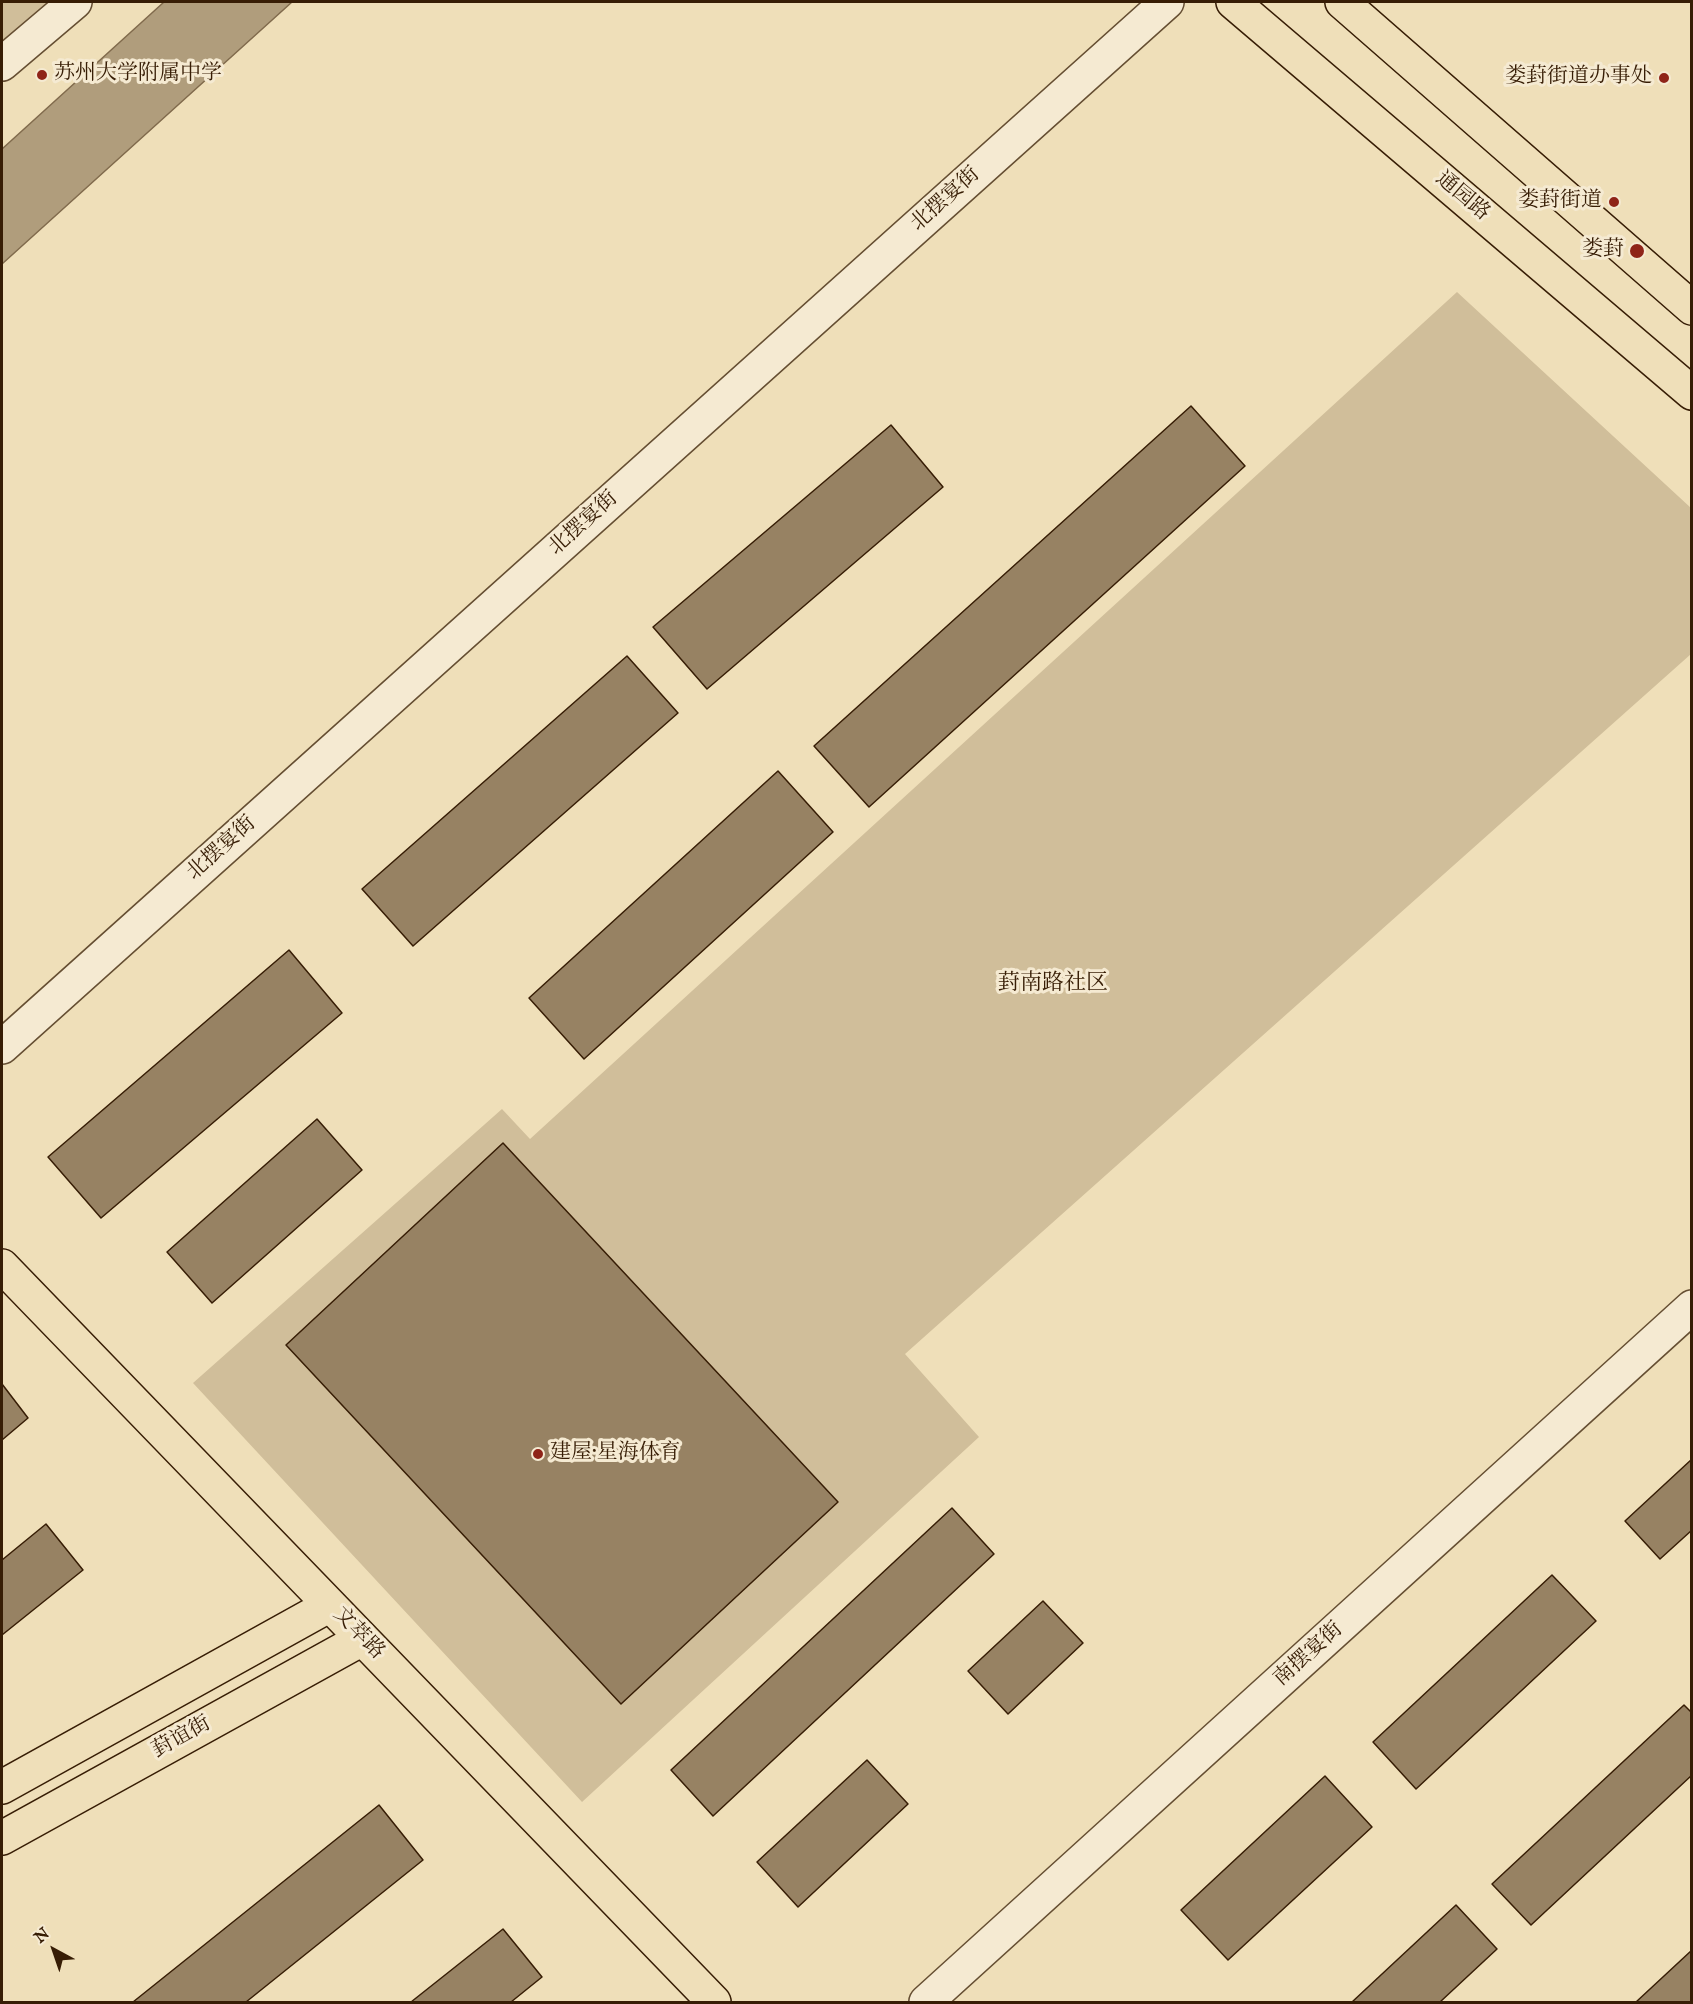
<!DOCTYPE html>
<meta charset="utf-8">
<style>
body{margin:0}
#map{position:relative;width:1693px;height:2004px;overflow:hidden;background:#efdfb9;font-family:"IM FELL English",serif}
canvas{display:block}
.frame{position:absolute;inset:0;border:3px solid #371d05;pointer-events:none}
.north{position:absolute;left:24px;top:1920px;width:60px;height:60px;-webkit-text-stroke:4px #f5ead2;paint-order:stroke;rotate:320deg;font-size:16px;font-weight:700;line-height:24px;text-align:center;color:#371d05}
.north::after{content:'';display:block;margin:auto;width:21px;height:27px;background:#371d05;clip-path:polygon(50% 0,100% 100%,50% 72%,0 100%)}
</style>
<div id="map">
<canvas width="1693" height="2004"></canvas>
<div class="frame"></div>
<div class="north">N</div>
</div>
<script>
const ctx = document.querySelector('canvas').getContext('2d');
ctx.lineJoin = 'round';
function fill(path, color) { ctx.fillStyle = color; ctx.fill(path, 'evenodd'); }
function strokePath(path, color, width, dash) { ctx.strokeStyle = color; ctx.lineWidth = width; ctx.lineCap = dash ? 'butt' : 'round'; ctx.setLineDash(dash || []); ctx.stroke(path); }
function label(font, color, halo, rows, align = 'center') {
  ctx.font = font + ' "IM FELL English","Noto Serif SC",serif'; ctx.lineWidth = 6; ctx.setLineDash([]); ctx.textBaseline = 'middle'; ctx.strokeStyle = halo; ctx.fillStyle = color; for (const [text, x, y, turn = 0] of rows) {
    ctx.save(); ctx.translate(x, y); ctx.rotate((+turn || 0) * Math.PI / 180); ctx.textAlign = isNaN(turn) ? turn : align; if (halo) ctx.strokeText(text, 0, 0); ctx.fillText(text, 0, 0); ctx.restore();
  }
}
fill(new Path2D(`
 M 2,2 L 66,2 L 2,57 Z
 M 1457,292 L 1691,508 L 1691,654 L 905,1354 L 979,1437 L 582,1802 L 193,1383 L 502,1109 L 530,1139 Z`), '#d0be9a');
const water = new Path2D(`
 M 164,2 L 292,2 L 2,264 L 2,149 Z`);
fill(water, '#b09d7c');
strokePath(water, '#806a4c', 1.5);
const building = new Path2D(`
 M 1191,406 L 1245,466 L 869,807 L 814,746 Z
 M 891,425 L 943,487 L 707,689 L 653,627 Z
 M 627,656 L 678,713 L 413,946 L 362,889 Z
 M 778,771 L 833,832 L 584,1059 L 529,998 Z
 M 289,950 L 342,1013 L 101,1218 L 48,1157 Z
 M 317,1119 L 362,1170 L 212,1303 L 167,1252 Z
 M 503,1143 L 838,1502 L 621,1704 L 286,1345 Z
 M 2,1384 L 28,1418 L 2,1440 Z
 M 1692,1459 L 1692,1530 L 1660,1559 L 1625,1521 Z
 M 952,1508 L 994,1554 L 713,1816 L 671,1770 Z
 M 46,1524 L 83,1570 L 2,1635 L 2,1560 Z
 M 1552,1575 L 1596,1621 L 1416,1789 L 1373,1742 Z
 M 1043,1601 L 1083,1643 L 1008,1714 L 968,1671 Z
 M 1684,1705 L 1692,1713 L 1692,1775 L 1531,1925 L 1492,1884 Z
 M 867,1760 L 908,1804 L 798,1907 L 757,1862 Z
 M 1325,1776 L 1372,1827 L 1228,1960 L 1181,1910 Z
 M 379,1805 L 423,1860 L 246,2002 L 133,2002 Z
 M 1456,1905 L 1497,1949 L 1440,2002 L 1352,2002 Z
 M 503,1929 L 542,1977 L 511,2002 L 411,2002 Z
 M 1692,1950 L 1692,2002 L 1636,2002 Z`);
fill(building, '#978263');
strokePath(building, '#371d05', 1.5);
const minor = new Path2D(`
 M 2,64 L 75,2
 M 2,1047 L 1167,2
 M 926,2002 L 1692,1307`);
const major = new Path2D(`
 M 1233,2 L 1692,393
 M 1342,2 L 1692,308
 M 2,1266 L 714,2002
 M 2,1787 L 330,1605
 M 2,1838 L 362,1639`);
strokePath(minor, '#654e32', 36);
strokePath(major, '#371d05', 36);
strokePath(minor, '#f5ead2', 33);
strokePath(major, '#efdfb9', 33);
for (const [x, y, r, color] of [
 [42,75,6,"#8f2418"],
 [1664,78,6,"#8f2418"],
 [1614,202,6,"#8f2418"],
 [1637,251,8,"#8f2418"],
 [538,1454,6,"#8f2418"]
]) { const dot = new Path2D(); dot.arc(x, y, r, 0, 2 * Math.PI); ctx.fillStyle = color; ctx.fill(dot); strokePath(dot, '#f5ead2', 2); }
label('21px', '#371d05', '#f5ead2', [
 ["苏州大学附属中学",54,75,"left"],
 ["娄葑街道办事处",1652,78],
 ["娄葑街道",1602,202],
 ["娄葑",1624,251],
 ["建屋·星海体育",550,1454,"left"]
], 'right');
label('21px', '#371d05', '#f5ead2', [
 ["通园路",1462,197,40],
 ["北摆宴街",946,200,-42],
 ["北摆宴街",584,524,-42],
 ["北摆宴街",222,849,-42],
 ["文萃路",358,1634,46],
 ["南摆宴街",1309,1655,-42],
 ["葑谊街",182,1738,-29]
]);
label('22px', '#371d05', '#f5ead2', [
 ["葑南路社区",1053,984]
]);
</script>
